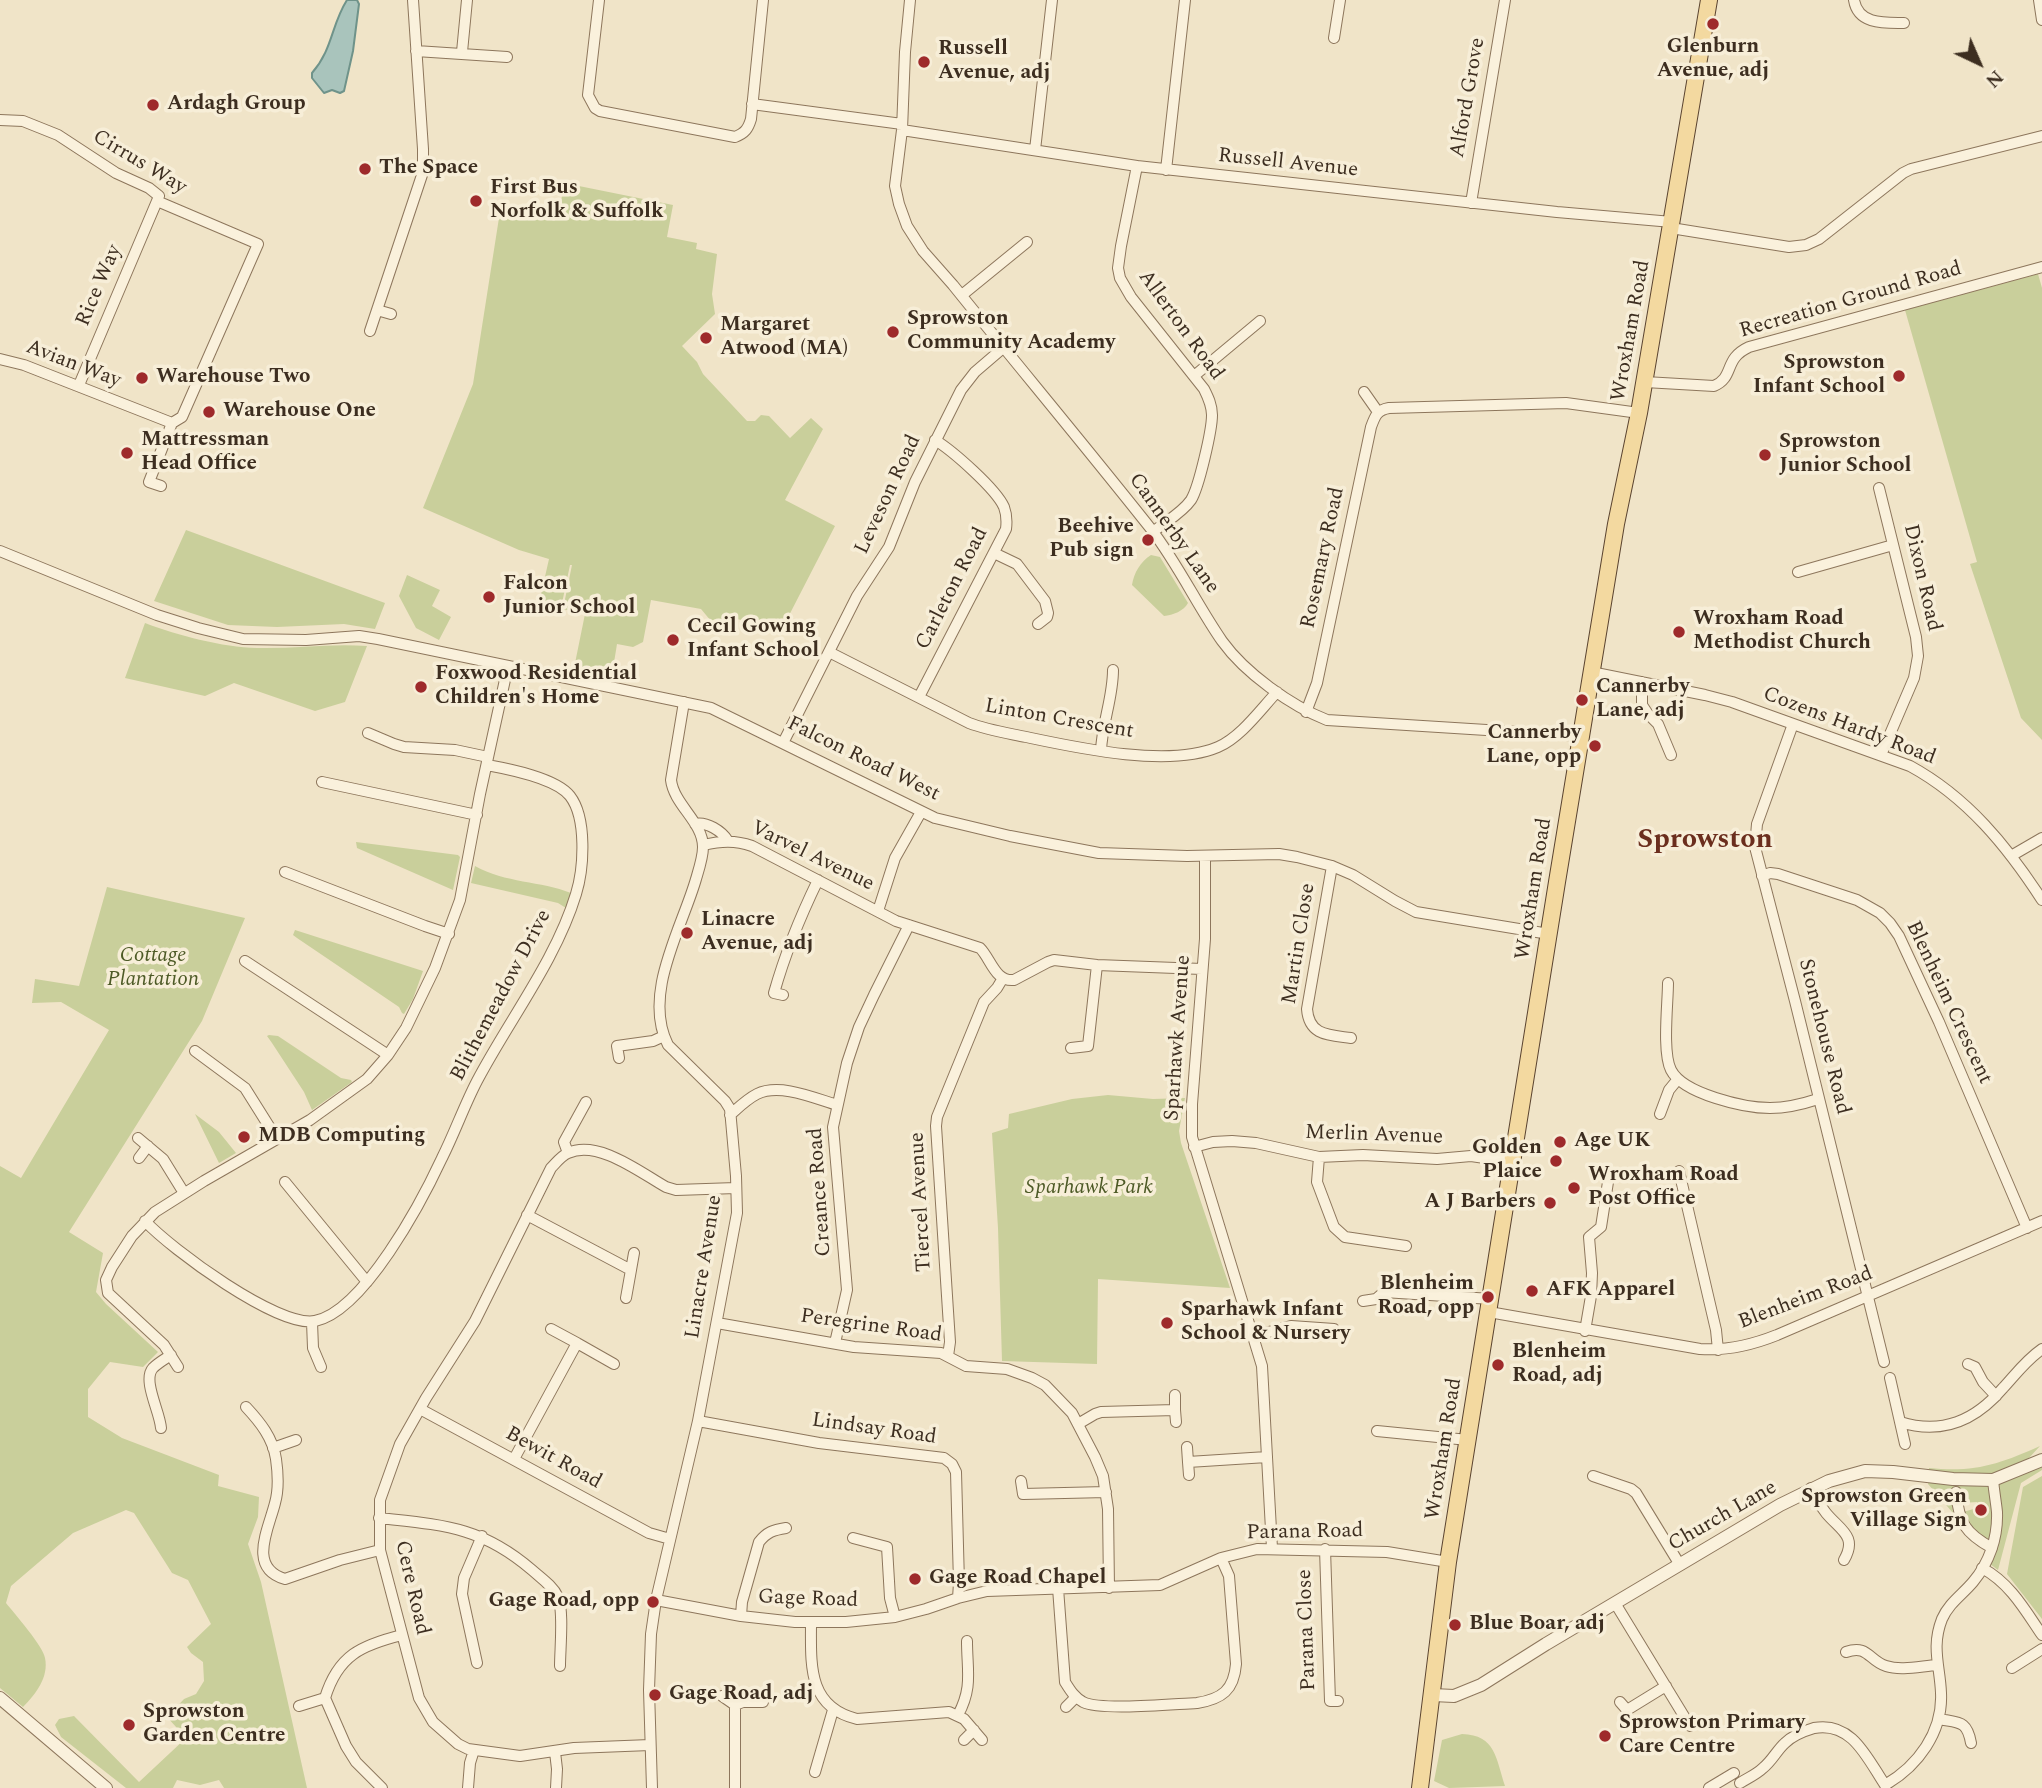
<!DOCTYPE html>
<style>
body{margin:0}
#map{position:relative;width:2042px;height:1788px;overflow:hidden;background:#f0e4c8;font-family:Spectral,serif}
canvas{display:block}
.north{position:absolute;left:1944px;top:28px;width:70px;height:70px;-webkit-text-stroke:5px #f7eed8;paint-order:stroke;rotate:136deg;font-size:19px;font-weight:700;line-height:28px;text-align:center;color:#3d2e20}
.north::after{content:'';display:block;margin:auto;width:24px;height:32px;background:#3d2e20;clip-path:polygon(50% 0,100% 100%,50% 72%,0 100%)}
</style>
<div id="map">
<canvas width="2042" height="1788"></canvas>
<div class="north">N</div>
</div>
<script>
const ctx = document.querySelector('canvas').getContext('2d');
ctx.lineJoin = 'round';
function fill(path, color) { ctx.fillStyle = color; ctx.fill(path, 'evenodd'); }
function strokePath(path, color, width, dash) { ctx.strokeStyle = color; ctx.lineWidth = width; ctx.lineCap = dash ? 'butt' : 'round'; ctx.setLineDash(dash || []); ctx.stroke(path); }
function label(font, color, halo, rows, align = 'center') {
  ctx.font = font + ' Spectral,serif'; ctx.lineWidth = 7; ctx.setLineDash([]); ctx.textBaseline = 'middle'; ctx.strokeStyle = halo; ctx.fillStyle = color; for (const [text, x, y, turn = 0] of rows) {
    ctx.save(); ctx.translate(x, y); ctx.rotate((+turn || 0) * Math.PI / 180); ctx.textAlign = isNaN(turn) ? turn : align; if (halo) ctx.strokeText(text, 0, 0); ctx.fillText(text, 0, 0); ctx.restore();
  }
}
fill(new Path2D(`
 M 564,183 L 673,205 L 667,237 L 697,243 L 696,249 L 717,254 L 712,294 L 715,314 L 682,346 L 697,362 L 703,374 L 747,421 L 755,421 L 761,415 L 769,416 L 790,438 L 811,418 L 823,429 L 785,500 L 835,526 L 782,629 L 732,618 L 731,630 L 716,627 L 701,609 L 651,600 L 643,642 L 633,647 L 617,644 L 611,681 L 573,673 L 585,614 L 563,609 L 572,565 L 570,565 L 561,608 L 539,603 L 549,559 L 519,550 L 423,508 L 473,384 L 501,205 L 559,215 Z
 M 2038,274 L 2042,288 L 2042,740 L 2021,718 L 1970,564 L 1977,562 L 1905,310 Z
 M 186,530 L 385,603 L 375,629 L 344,624 L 277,627 L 228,625 L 154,601 Z
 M 1151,555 L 1160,557 L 1188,603 C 1184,611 1173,615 1164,616 L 1132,585 C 1134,573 1140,562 1151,555 Z
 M 407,575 L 440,590 L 432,606 L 451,617 L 439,640 L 416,628 L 399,596 Z
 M 145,623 C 179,636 222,647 257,648 C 294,649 330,643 367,646 L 345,702 L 315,711 L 234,683 L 205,696 L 125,678 Z
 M 356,842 L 458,855 L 460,857 L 453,890 L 357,848 Z
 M 475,866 C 505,883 541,881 571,893 L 566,908 L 558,903 L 471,883 Z
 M 107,887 L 245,918 L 202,1021 L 69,1232 L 103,1253 L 96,1292 L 106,1304 L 158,1352 L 143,1367 L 110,1362 L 88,1389 L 88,1417 L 122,1438 L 219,1475 L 218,1486 L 259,1497 L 258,1517 L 248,1544 L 261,1582 L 307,1788 L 224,1788 L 219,1780 L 200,1785 L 177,1780 L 173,1788 L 126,1788 L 61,1737 L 55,1725 L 59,1719 L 74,1716 L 139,1782 L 186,1738 L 167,1717 L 184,1699 L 196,1694 L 204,1681 L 203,1662 L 191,1653 L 187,1647 L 211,1624 L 188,1580 L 172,1573 L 134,1513 L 126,1510 L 73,1533 L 11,1586 L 6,1603 C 14,1613 44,1647 45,1658 C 49,1677 36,1694 23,1707 L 0,1688 L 0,1166 L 21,1178 L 109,1030 L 61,1002 L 32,1003 L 35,979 L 79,986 Z
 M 295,930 L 423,971 L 413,999 L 404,1014 L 402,1013 L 399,1007 L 297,938 L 293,935 Z
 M 269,1035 L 278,1036 L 341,1078 L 351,1080 L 352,1082 L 312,1110 L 304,1092 L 272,1043 L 267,1036 Z
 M 1108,1095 L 1153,1099 L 1185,1098 L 1179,1131 L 1181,1143 L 1230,1288 L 1098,1279 L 1097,1364 L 1002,1361 L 998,1228 L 992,1133 L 1008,1128 L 1009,1114 L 1072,1099 Z
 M 195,1114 L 219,1132 L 236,1153 L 219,1163 Z
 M 2040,1446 L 2028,1459 L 2042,1457 L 2042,1470 L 2021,1483 L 1998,1570 L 1990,1564 L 1996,1546 C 1983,1538 1966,1528 1963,1512 L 1977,1508 L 1977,1502 L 1962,1503 L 1952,1492 L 1953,1513 L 1928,1484 L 1929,1468 C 1974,1473 2000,1464 2040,1446 Z
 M 2042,1476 L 2042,1619 L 2007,1574 L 2023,1487 Z
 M 1462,1734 C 1496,1735 1496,1759 1505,1786 L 1449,1788 L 1434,1781 L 1442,1740 Z`), '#c9cf9b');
const water = new Path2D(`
 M 347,0 L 357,0 L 359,4 L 353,51 L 344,91 L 340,93 L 332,90 L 324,93 L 312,78 L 312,73 C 333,49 331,25 347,0 Z`);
fill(water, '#a9c4bc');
strokePath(water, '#6f938a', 2);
const minor = new Path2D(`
 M 599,0 L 588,95 L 595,108 L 600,111 L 735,137 C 745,133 748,129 751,119 L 763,0
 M 910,0 L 905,52 L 902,130 L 895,186 L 899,204 L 907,226 L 923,251 L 953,285 C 1019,367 1086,447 1151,529 C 1178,564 1197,605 1222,641 C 1245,673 1291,706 1327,720 L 1582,736
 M 1854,0 C 1858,25 1885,23 1904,23
 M 2039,0 L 2042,20
 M 1334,38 L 1340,0
 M 416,51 L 507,57
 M 462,52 L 467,0
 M 752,104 L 902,124
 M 0,120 L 23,121 L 58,135 L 116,173 L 149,188 L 159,196 L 157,201
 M 902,130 L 1137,166 L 1557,212 L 1672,222
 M 1035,150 L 1052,0
 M 1137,166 L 1121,246 L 1118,268 L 1120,278 L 1131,297 L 1204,389 C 1208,397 1212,405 1212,415 C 1212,430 1199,487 1191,500 C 1182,513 1165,522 1153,532
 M 1166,170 L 1185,0
 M 157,201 L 258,244 L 182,417 L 172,423
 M 1471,203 L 1505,0
 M 1671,228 L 1789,247 L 1806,245 L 1819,239 L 1903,173 L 1911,169 L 2042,136
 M 962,295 L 1027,242
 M 377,310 L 391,314
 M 370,331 L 423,172 L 423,149 L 413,0
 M 0,359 L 24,365 L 172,423
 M 1194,376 L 1260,321
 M 1645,382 L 1714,386 C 1735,377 1723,359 1749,347 L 2042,267
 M 79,385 L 157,201
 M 1364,392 L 1378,412
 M 161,486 L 149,482 L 172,423
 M 1879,488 L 1916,637 L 1918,656 L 1914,678 L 1881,755
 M 0,551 L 157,615 L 198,628 L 243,639 L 306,640 L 359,636 L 378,639 L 711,708 L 935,818 L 1010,836 L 1099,853 L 1187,856 L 1279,854 L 1297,857 L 1332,866 L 1353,875 L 1395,901 L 1416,912 L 1549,934
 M 994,553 L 1017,564 L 1045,601 L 1048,613 L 1047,617 L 1038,624
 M 1798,572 L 1893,545
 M 829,652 L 969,723 C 987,730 1007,733 1026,737 C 1078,748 1169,768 1218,747 C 1241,737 1260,710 1277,692
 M 1591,672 L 1705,695 L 1732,702 L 1910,766 C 1967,797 2007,846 2042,900
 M 1642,682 L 1642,705 L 1648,714 L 1658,724 L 1671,755
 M 919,697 L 1006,529 C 1007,521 1007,515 1004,507 C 996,489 953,451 935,440
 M 1306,712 L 1317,683 L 1371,427 C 1375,416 1377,410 1389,408 L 1566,403 L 1639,413
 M 1793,724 L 1757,824 L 1755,847 L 1795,1001 L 1884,1362
 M 368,733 L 394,744 L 404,747 L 455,750 L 488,757
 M 783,743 L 857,596 L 889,547 L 915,482 L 961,390 L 975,372 L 1003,348
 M 1101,751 C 1102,723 1113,698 1113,670
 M 322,782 L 477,815
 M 695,824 C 706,821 722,831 728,841
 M 703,845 C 721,841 735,840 752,846 L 896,921 L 980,948 C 991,959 995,982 1014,980 L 1048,962 L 1054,960 L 1097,965 L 1202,969
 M 1205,856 L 1205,939 L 1192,1104 L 1192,1137 L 1262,1366 L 1272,1548
 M 2011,856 L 2042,838
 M 1332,866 L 1307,1009 C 1309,1036 1329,1035 1351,1038
 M 285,872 L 425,926 L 449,934
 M 1762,876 L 1770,873 L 1778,874 L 1857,900 L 1880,913 L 1890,923 L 1899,936 L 1939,1022 L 2027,1228
 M 878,911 L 895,858 L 921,812
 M 245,961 L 388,1055
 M 1668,983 C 1668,1003 1662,1052 1671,1070 C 1683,1094 1745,1108 1770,1108 C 1787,1108 1803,1104 1818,1099
 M 783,995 L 774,993 C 785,954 800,917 818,880
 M 1071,1048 L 1088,1046 L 1097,965
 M 195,1051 L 245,1088 L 277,1139
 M 619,1058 L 617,1046 L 653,1041 L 664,1036
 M 1660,1114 L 1669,1090 L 1678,1079
 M 730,1115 C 739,1107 747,1099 757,1094 C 780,1083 814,1098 837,1105
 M 138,1138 L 163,1159 L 184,1193
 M 1194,1147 L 1213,1142 L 1232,1141 L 1256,1143 L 1319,1157 L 1363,1155 L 1437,1159 L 1471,1156 L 1512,1162
 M 568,1153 L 564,1142 L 586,1102
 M 1319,1157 L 1317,1182 L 1334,1227 L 1345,1237 L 1406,1246
 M 139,1158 L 148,1146
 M 1679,1171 L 1716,1330 L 1718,1350
 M 285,1182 L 367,1282
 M 527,1215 L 631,1270 L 634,1253
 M 145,1221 C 171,1249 278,1328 315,1321 C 364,1311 422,1201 442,1158 C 455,1132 464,1106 477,1081 C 509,1020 556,960 576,894 C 584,868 587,818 570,796 C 556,778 509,769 487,765
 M 626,1298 L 631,1270
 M 1363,1301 L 1376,1299 L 1384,1292 L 1491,1299
 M 1489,1312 L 1700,1349 C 1727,1351 1752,1345 1777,1335 L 2042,1221
 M 312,1322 L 313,1348 L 321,1367
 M 717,1323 L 854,1347 L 941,1353 L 966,1366 L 1007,1369 L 1032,1378 L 1045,1385 L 1072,1413 L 1095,1457 L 1103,1476 L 1108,1509 L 1109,1588
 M 1585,1331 L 1591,1296 L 1592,1273 L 1589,1237 L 1601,1227 L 1608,1182
 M 1254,1336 L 1291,1326 L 1334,1329
 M 577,1343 L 614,1364
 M 835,1343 L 847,1290 L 833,1127 L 847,1063 L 859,1027 L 874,995 L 909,925
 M 948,1356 L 950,1342 L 936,1126 L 937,1117 L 984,1002 L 997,988 L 1003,978
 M 1968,1364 L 1975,1367 L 1983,1382 L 1996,1396
 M 178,1367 L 164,1345 L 108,1293 L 106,1280 L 112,1267 L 132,1236 L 155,1212 L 204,1181 L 310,1120 L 367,1079 L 388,1055 L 406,1028 L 435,968 L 460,900 L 480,794 L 508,666
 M 1890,1378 L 1905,1444
 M 1175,1395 L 1175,1410
 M 246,1407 C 260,1422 273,1438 276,1459 C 278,1473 279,1489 275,1503 C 269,1528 247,1568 285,1579 L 340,1560 L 380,1550
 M 420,1409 L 649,1533 L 670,1539
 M 698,1421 L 819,1443 L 944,1458 L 952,1464 L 956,1472 L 959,1583 L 958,1598
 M 1900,1422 C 1942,1435 1975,1421 2003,1388 C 2016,1374 2026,1360 2042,1349
 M 1078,1424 L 1095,1414 L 1101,1412 L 1175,1410 L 1176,1422
 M 161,1428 C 160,1412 142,1380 153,1368 C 158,1363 165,1359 171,1355
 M 1377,1431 L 1468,1440
 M 1187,1447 L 1188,1462
 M 273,1448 L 296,1440
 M 514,1459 L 577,1343 L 551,1329
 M 1189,1475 L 1188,1462 L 1267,1457
 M 1593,1476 L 1631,1489 L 1636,1493 L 1680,1565
 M 1021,1481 L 1023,1494 L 1106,1492
 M 1811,1488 C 1815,1497 1820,1505 1826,1513 C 1840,1530 1858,1536 1844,1560
 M 1956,1492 C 1959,1523 1965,1533 1992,1548
 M 379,1518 C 442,1525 481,1526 532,1570 C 541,1578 553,1586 558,1597 C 564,1611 560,1649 560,1666
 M 853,1538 L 887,1547 L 890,1598 L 895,1617
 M 1325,1549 L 1330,1701 L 1338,1701
 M 1982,1568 C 2010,1583 2025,1610 2042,1635
 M 1058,1588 L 1065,1682 C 1070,1690 1074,1697 1083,1702 C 1101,1711 1173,1704 1197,1703 C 1222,1699 1234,1690 1236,1664 L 1229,1576 L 1221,1558
 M 656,1600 L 741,1616 L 795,1622 L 846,1622 L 895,1617 L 926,1609 L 958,1598 L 987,1591 L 1160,1585 L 1221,1558 L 1257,1549 L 1387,1552 L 1448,1562
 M 1615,1603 L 1690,1726
 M 741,1616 L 742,1602 L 759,1542 C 767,1532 773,1530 786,1528
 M 811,1622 C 811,1664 807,1707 857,1719 L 949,1712 L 964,1719 L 982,1740
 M 1846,1652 C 1868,1644 1869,1661 1886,1666 C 1901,1671 1921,1666 1937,1665
 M 477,1663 L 462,1594 L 464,1578 L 482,1536
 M 2012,1668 L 2042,1649
 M 722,1696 L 735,1705
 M 1620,1702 L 1627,1710 L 1666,1686
 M 299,1706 L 325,1698
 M 1066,1707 L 1076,1697
 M 958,1715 C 973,1687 967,1671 967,1641
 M 1939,1719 C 1959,1723 1967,1720 1971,1743
 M 964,1740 L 974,1730
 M 650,1745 L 574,1748 L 520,1756 L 468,1749 L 458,1744 L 433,1722 L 419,1698 L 380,1550 L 380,1500 L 400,1444 L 426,1398 L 475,1321 L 551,1168 C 556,1163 561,1156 568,1153 C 598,1139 641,1173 666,1187 L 676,1190 L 736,1188
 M 555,1752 L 557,1769 L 556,1788
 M 815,1772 L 833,1710
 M 1740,1783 C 1748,1778 1757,1774 1763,1768 C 1772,1761 1777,1750 1785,1743 C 1792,1736 1804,1731 1814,1728 C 1852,1721 1867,1758 1885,1785 C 1918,1766 1943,1732 1941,1693 C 1940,1666 1931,1647 1942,1619 C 1949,1603 1962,1595 1973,1582 C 1989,1563 1998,1538 1997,1512 C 1996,1502 1994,1491 1993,1480
 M 382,1788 L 356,1762 L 346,1746 L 325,1698 C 338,1655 362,1645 402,1635
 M 468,1788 L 470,1763 L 474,1750
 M 652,1788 L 649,1690 L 651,1634 L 656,1600 L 698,1421 L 737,1213 L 736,1176 L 730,1109 L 725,1101 L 668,1045 C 642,994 682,928 696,879 C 699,869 703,857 703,847 C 703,822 674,805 671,780 L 684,702
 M 735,1788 L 735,1705 L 743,1702 L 763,1702
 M 1709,1788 L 1734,1773`);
const tertiary = new Path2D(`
 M 1433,1695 L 1454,1696 L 1481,1685 L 1546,1644 L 1780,1505 L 1829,1481 L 1865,1471 L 1893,1472 L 1953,1479 L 1993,1480 L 2042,1460
 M 0,1698 L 106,1788`);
const primary = new Path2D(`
 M 1420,1788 L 1448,1562 L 1557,882 L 1616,524 L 1639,413 L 1709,0`);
strokePath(minor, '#8d765c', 12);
strokePath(tertiary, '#8d765c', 14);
strokePath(primary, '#5b4430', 18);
strokePath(minor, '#faf1dc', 10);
strokePath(tertiary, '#faf1dc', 12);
strokePath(primary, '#f3d9a0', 16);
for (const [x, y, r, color] of [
 [1713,24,7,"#9e2a2b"],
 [924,62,7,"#9e2a2b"],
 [153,105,7,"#9e2a2b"],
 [365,169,7,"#9e2a2b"],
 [476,201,7,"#9e2a2b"],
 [893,332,7,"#9e2a2b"],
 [706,338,7,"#9e2a2b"],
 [1899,376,7,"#9e2a2b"],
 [142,378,7,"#9e2a2b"],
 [209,412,7,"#9e2a2b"],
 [127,453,7,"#9e2a2b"],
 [1765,455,7,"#9e2a2b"],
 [1148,540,7,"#9e2a2b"],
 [489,597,7,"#9e2a2b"],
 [1679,632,7,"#9e2a2b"],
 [673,640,7,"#9e2a2b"],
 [421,687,7,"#9e2a2b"],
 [1582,700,7,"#9e2a2b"],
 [1595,746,7,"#9e2a2b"],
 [687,933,7,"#9e2a2b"],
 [244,1137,7,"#9e2a2b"],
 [1560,1142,7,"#9e2a2b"],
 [1556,1161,7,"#9e2a2b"],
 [1574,1188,7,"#9e2a2b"],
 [1550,1203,7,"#9e2a2b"],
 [1532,1291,7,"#9e2a2b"],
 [1488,1297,7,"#9e2a2b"],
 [1167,1323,7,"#9e2a2b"],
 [1498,1365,7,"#9e2a2b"],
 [1981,1510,7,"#9e2a2b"],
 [915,1579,7,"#9e2a2b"],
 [653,1602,7,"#9e2a2b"],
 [1455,1625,7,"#9e2a2b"],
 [655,1695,7,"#9e2a2b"],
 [129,1725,7,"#9e2a2b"],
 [1605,1736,7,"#9e2a2b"]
]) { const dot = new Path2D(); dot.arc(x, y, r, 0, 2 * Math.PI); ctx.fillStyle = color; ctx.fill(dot); strokePath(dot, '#f7eed8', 2.5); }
label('bold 21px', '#3d2e20', '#f7eed8', [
 ["Glenburn",1713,48,"center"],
 ["Avenue, adj",1713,72,"center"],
 ["Russell",938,50],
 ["Avenue, adj",938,74],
 ["Ardagh Group",167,105],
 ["The Space",379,169],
 ["First Bus",490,189],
 ["Norfolk & Suffolk",490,213],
 ["Sprowston",907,320],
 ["Community Academy",907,344],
 ["Margaret",720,326],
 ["Atwood (MA)",720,350],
 ["Sprowston",1885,364,"right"],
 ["Infant School",1885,388,"right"],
 ["Warehouse Two",156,378],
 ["Warehouse One",223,412],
 ["Mattressman",141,441],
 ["Head Office",141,465],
 ["Sprowston",1779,443],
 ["Junior School",1779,467],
 ["Beehive",1134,528,"right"],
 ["Pub sign",1134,552,"right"],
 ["Falcon",503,585],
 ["Junior School",503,609],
 ["Wroxham Road",1693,620],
 ["Methodist Church",1693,644],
 ["Cecil Gowing",687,628],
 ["Infant School",687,652],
 ["Foxwood Residential",435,675],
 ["Children's Home",435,699],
 ["Cannerby",1596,688],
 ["Lane, adj",1596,712],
 ["Cannerby",1581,734,"right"],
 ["Lane, opp",1581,758,"right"],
 ["Linacre",701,921],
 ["Avenue, adj",701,945],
 ["MDB Computing",258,1137],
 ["Age UK",1574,1142],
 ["Golden",1542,1149,"right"],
 ["Plaice",1542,1173,"right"],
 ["Wroxham Road",1588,1176],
 ["Post Office",1588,1200],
 ["A J Barbers",1536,1203,"right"],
 ["Blenheim",1474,1285,"right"],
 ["Road, opp",1474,1309,"right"],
 ["AFK Apparel",1546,1291],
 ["Sparhawk Infant",1181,1311],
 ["School & Nursery",1181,1335],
 ["Blenheim",1512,1353],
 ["Road, adj",1512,1377],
 ["Sprowston Green",1967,1498,"right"],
 ["Village Sign",1967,1522,"right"],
 ["Gage Road Chapel",929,1579],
 ["Gage Road, opp",639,1602,"right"],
 ["Blue Boar, adj",1469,1625],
 ["Gage Road, adj",669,1695],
 ["Sprowston",143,1713],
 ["Garden Centre",143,1737],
 ["Sprowston Primary",1619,1724],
 ["Care Centre",1619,1748]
], 'left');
label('21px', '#3d2e20', '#f7eed8', [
 ["Alford Grove",1469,98,-80],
 ["Cirrus Way",139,163,31],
 ["Russell Avenue",1288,164,6],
 ["Rice Way",100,286,-67],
 ["Recreation Ground Road",1851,301,-16],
 ["Allerton Road",1180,326,54],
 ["Wroxham Road",1632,331,-80],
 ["Avian Way",73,365,21],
 ["Leveson Road",889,495,-65],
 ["Cannerby Lane",1173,534,55],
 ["Rosemary Road",1324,558,-78],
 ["Dixon Road",1921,578,77],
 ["Carleton Road",953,589,-63],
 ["Linton Crescent",1059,720,10],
 ["Cozens Hardy Road",1849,727,21],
 ["Falcon Road West",863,760,26],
 ["Varvel Avenue",812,857,26],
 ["Wroxham Road",1535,889,-81],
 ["Martin Close",1300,944,-81],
 ["Blithemeadow Drive",502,996,-62],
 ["Blenheim Crescent",1948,1003,65],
 ["Stonehouse Road",1823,1037,76],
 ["Sparhawk Avenue",1179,1038,-86],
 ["Merlin Avenue",1374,1136,2],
 ["Creance Road",821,1192,-94],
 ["Tiercel Avenue",922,1202,-93],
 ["Linacre Avenue",705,1267,-81],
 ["Blenheim Road",1806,1299,-21],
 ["Peregrine Road",871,1327,8],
 ["Lindsay Road",874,1430,8],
 ["Wroxham Road",1445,1449,-81],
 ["Bewit Road",553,1459,29],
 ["Church Lane",1723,1517,-30],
 ["Parana Road",1305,1533,-1],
 ["Cere Road",411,1588,77],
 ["Gage Road",808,1600,2],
 ["Parana Close",1308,1630,-92]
]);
label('italic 21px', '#4d5a26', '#f7eed8', [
 ["Cottage",153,957],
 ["Plantation",153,981],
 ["Sparhawk Park",1089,1189]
]);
label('bold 28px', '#6b2e1e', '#f7eed8', [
 ["Sprowston",1705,842]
]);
</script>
